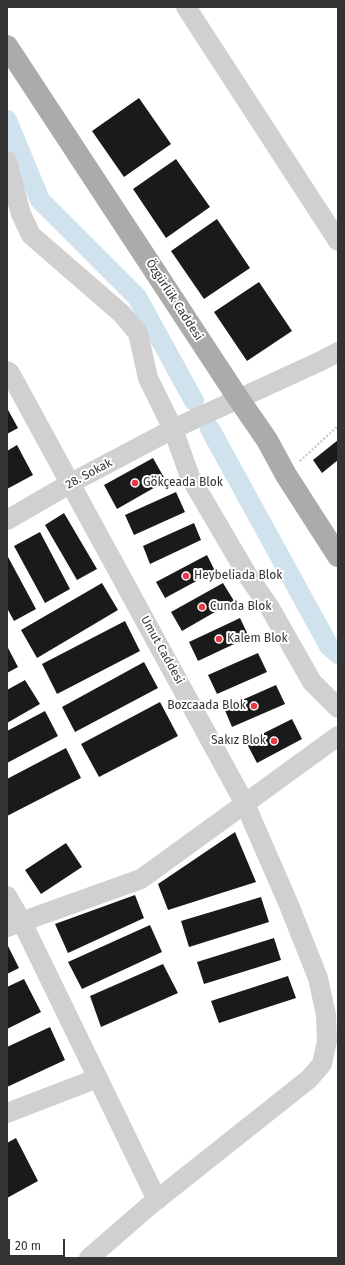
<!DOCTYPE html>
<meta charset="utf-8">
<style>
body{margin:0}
#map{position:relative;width:345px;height:1265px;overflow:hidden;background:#fff;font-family:"Fira Sans",sans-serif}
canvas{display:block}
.frame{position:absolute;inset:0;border:8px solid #333;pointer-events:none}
.scale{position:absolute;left:8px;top:1239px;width:57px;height:18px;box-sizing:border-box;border:2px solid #333;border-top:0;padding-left:5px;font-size:12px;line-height:14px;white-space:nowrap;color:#333;-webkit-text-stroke:3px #fff;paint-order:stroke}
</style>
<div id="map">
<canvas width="345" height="1265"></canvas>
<div class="frame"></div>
<div class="scale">20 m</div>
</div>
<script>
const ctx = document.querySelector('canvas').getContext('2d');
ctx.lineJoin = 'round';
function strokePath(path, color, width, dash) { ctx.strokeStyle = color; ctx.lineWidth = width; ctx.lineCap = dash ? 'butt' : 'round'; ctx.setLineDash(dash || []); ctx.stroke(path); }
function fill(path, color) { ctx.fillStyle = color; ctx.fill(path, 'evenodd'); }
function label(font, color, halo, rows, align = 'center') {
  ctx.font = font + ' "Fira Sans",sans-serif'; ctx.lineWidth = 4; ctx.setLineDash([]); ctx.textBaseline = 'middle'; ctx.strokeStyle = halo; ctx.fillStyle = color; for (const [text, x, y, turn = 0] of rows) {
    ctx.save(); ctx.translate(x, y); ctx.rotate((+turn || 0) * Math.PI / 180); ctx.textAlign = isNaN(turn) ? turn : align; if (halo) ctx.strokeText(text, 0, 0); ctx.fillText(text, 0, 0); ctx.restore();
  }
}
strokePath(new Path2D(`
 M 7,120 L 40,200 L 137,297 L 194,401
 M 210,429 L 329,646 L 338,654`), '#cfe2ee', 20);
fill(new Path2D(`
 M 139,98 L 171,144 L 124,177 L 92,131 Z
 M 176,159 L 210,207 L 166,238 L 133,189 Z
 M 217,219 L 250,268 L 204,299 L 171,251 Z
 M 259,282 L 292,331 L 247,361 L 214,312 Z
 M 7,408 L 18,428 L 7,434 Z
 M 338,440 L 338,460 L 322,473 L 313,460 Z
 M 17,445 L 33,475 L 7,489 L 7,451 Z
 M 153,458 L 166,481 L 117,509 L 104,485 Z
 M 176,492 L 185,512 L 134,535 L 125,515 Z
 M 64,513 L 97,569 L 77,580 L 45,525 Z
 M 194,523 L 201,540 L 150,564 L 143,546 Z
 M 40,532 L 70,589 L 45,603 L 14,546 Z
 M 7,555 L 36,609 L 14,621 L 7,608 Z
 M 207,555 L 215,571 L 165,598 L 156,582 Z
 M 102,583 L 118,610 L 37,658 L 21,630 Z
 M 223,583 L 234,601 L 182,631 L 171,612 Z
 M 240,618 L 249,637 L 198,661 L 189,642 Z
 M 125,621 L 140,651 L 57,694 L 42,664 Z
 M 7,646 L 18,667 L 7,673 Z
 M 258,653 L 267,672 L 217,694 L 208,675 Z
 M 144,662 L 158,688 L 75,732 L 62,707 Z
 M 25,680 L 40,704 L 7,723 L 7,690 Z
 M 276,685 L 285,704 L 232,727 L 224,708 Z
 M 160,702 L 178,736 L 99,777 L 81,744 Z
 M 45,711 L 58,736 L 7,763 L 7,731 Z
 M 292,719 L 302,739 L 257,763 L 246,742 Z
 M 66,748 L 81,778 L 7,816 L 7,779 Z
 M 235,832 L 256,882 L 168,910 L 158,884 Z
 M 66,843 L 82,867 L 41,894 L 25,870 Z
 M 135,895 L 144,918 L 68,953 L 55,924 Z
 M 261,897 L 269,922 L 189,947 L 181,921 Z
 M 150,925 L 162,952 L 82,989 L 68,962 Z
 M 274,938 L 281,960 L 204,984 L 197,962 Z
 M 7,944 L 19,968 L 7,974 Z
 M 163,964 L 178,993 L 101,1027 L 90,996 Z
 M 288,976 L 296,998 L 219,1023 L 211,1001 Z
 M 24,979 L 41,1012 L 7,1029 L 7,987 Z
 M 50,1027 L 65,1060 L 7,1087 L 7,1047 Z
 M 16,1138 L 38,1181 L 7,1198 L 7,1143 Z`), '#1a1a1a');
strokePath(new Path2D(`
 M 300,461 L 338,426`), '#cdcdcd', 2.5, [2, 2]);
strokePath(new Path2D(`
 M 186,7 L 338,241
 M 7,161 L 21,214 L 31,235 L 122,314 L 138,333 L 148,378 L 173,429 L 190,477 L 248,576 L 270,608 L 312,682 L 338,708
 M 7,371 L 10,373 L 245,804 L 289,905 L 318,978 L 326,1015 L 327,1041 L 322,1064 L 309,1079 L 149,1206 L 89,1258
 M 7,520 L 71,483 L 173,429 L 323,360 L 338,352
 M 7,896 L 22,922 L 157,1200
 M 7,927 L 141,879 L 338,736
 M 7,1113 L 98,1078`), '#d0d0d0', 20);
strokePath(new Path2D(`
 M 7,46 L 238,398 L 267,440 L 286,475 L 338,556`), '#ababab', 22);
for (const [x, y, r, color] of [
 [135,483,4,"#e63946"],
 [186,576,4,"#e63946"],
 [202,607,4,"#e63946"],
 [219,639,4,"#e63946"],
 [254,706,4,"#e63946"],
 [274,741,4,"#e63946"]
]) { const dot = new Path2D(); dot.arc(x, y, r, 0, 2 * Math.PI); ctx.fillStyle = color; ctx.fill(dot); strokePath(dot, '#fff', 1.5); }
label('12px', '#333', '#fff', [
 ["Özgürlük Caddesi",174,300,57],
 ["28. Sokak",89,474,-28],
 ["Umut Caddesi",162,650,61]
]);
label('12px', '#333', '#fff', [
 ["Gökçeada Blok",143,483],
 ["Heybeliada Blok",194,576],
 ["Cunda Blok",210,607],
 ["Kalem Blok",227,639],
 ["Bozcaada Blok",246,706,"right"],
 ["Sakız Blok",266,741,"right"]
], 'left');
</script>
